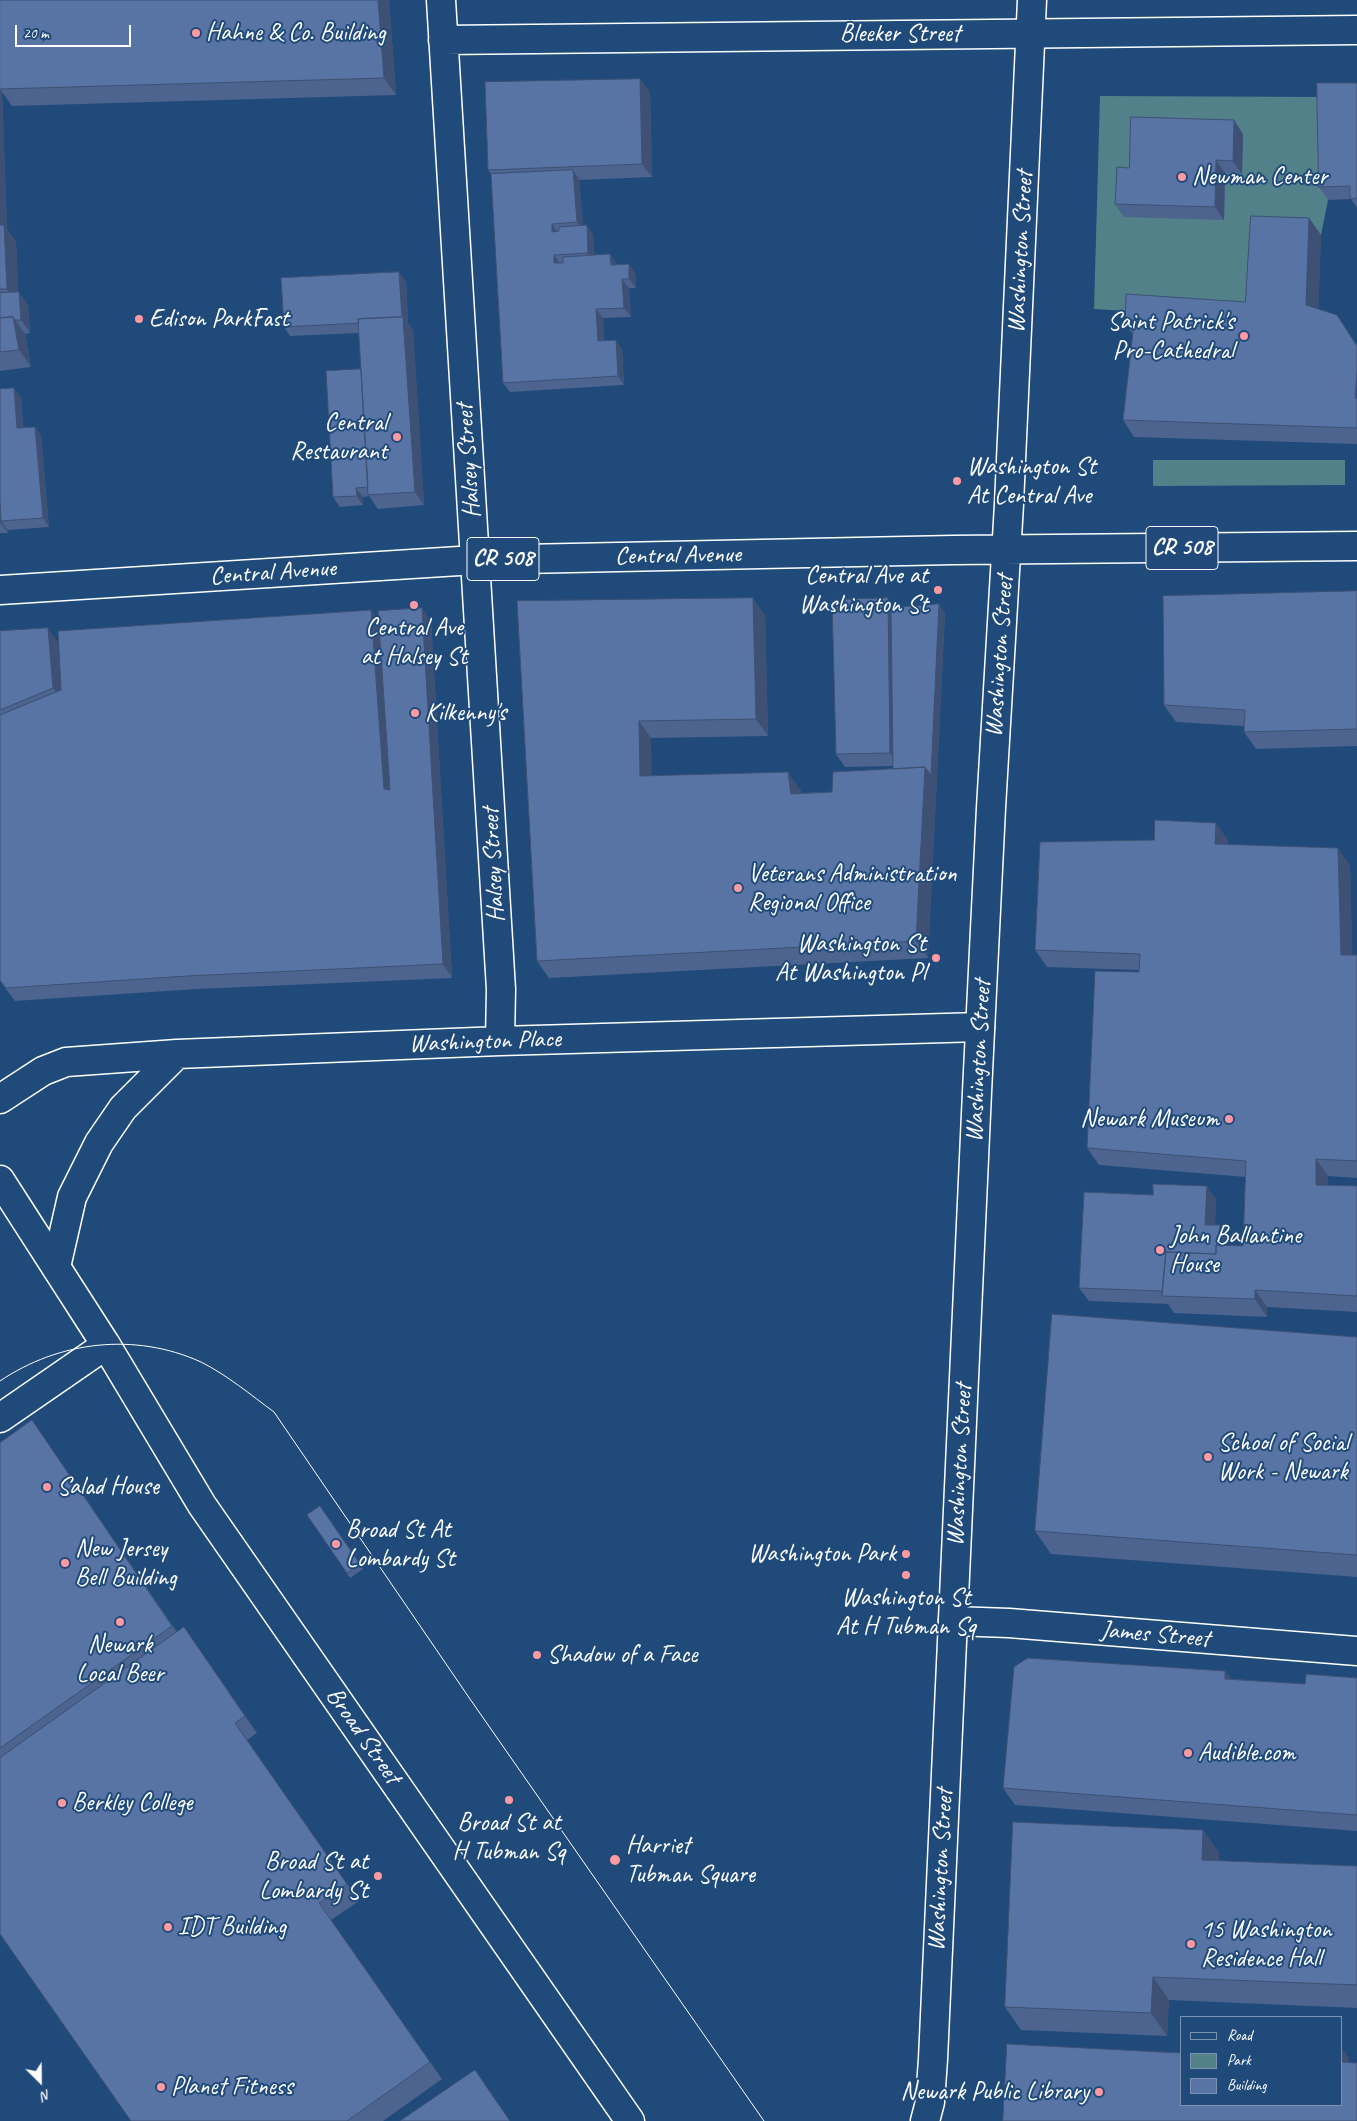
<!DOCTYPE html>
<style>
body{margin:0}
#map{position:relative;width:1357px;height:2121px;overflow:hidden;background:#1f4a7a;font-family:Caveat,sans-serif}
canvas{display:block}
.legend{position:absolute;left:1180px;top:2016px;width:162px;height:90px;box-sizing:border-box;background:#1f4a7a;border:1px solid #7992af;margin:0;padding:6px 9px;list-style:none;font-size:15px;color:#fff}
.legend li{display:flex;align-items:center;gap:10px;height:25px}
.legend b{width:25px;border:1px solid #7992af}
.north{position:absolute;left:15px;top:2056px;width:50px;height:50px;-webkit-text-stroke:4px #1f4a7a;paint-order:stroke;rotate:157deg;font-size:14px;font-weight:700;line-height:20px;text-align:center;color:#fff}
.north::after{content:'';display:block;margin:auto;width:18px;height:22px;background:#fff;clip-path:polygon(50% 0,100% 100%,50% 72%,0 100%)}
.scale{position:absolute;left:15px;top:25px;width:116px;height:22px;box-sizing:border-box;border:2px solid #fff;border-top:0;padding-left:6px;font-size:15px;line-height:18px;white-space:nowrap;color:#fff;-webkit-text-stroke:4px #1f4a7a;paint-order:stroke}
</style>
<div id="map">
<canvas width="1357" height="2121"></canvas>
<ul class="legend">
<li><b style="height:6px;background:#1f4a7a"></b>Road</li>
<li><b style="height:14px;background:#538189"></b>Park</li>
<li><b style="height:14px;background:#5874a5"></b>Building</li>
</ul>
<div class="north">N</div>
<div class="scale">20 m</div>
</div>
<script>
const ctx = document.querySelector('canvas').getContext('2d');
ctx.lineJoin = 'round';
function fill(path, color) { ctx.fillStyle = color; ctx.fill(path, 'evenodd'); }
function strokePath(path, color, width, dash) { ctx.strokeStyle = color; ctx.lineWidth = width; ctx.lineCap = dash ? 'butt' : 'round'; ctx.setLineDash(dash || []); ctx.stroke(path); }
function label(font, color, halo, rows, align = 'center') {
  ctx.font = font + ' Caveat,sans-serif'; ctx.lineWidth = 4; ctx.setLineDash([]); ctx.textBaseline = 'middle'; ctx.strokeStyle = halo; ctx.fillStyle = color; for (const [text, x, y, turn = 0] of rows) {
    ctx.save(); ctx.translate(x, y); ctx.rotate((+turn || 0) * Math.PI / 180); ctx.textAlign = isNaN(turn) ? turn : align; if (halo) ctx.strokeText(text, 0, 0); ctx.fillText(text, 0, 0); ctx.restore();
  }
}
fill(new Path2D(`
 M 1100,96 L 1326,97 L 1328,200 L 1321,235 L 1263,233 L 1257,319 L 1094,309 Z
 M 1345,460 L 1345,485 L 1153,486 L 1153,460 Z`), '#538189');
const minor = new Path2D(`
 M 441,0 L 501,989 L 500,1041
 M 443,40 L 1357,30
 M 0,1099 L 43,1071 L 66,1062 L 177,1054 L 500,1041 L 980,1027
 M 56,1267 L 72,1197 L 99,1143 L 123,1108 L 177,1054
 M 0,1418 L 106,1345
 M 953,1621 L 1009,1623 L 1357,1651`);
const major = new Path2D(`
 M 0,590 L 475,560 L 953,550 L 1357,546
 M 0,1180 L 106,1345 L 202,1505 L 630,2121
 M 925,2121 L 930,2102 L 933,2059 L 977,1092 L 991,808 L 1009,504 L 1032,0`);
strokePath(minor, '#fff', 31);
strokePath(major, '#fff', 31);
strokePath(minor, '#1f4a7a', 28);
strokePath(major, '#1f4a7a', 28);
strokePath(new Path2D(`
 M 0,1381 C 59,1341 135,1332 201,1362 C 227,1375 251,1395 274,1412 L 470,1699 L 764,2121`), '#fff', 1);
fill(new Path2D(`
 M 0,0 L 389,0 L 396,95 L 12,106 L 2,92 L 7,229 L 16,242 L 18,292 L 28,305 L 30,333 L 25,334 L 31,367 L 0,371 Z
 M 1357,83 L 1357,208 L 1351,199 L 1328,200 L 1319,187 Z
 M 650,92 L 652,177 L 579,180 L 583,225 L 593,234 L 594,255 L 610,254 L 616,263 L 616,265 L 629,264 L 635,273 L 636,288 L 629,288 L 631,317 L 603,318 L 604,341 L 622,349 L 624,385 L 510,392 L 503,383 L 491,174 L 488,170 Z
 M 1243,134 L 1242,174 L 1225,173 L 1224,220 L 1124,217 L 1115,204 L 1129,168 Z
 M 1309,218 L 1321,235 L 1318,309 L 1357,345 L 1357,444 L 1134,437 L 1123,420 L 1133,335 L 1125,323 L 1245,302 Z
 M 406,281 L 408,323 L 413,330 L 424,505 L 378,509 L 369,496 L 363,497 L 363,505 L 340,507 L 333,497 L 361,369 L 359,333 L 290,336 L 284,327 Z
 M 0,389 L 21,397 L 23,428 L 35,427 L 41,436 L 49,527 L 8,530 L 8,533 L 0,533 Z
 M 1357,591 L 1357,746 L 1256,749 L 1244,732 L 1244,726 L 1176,722 L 1164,705 Z
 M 517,601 L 765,615 L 768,736 L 651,738 L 651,775 L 800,789 L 801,793 L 832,792 L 893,769 L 893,766 L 845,767 L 836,754 L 895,608 L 945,613 L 928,958 L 549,978 L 537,961 Z
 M 371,610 L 379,621 L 431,621 L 452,978 L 197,989 L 15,1001 L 0,981 L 0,631 L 59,644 Z
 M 1154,840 L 1228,840 L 1227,844 L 1350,865 L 1352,955 L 1357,955 L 1357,1178 L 1328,1176 L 1328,1185 L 1357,1186 L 1357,1312 L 1267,1307 L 1267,1317 L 1174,1313 L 1168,1304 L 1089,1301 L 1079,1288 L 1216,1199 L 1215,1225 L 1229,1238 L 1229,1246 L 1243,1246 L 1246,1177 L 1099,1165 L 1087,1148 L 1139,970 L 1047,967 L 1035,950 Z
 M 1357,1337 L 1357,1577 L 1051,1554 L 1035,1531 Z
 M 32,1420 L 177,1632 L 184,1627 L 257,1733 L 247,1740 L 359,1901 L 331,1920 L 442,2079 L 383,2121 L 131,2121 L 0,1934 L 0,1443 Z
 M 320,1506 L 363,1569 L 350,1578 L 307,1515 Z
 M 1225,1671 L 1231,1679 L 1305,1684 L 1357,1678 L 1357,1831 L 1015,1805 L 1003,1788 Z
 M 1203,1830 L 1219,1853 L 1219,1861 L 1357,1866 L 1357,2008 L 1169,2000 L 1167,2036 L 1021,2030 L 1005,2007 Z`), '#4c648e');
fill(new Path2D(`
 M 378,0 L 389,0 L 396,95 L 384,78 Z
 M 640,79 L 650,92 L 652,177 L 642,164 Z
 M 0,89 L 2,92 L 7,229 L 16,242 L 19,306 L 7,289 L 0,232 Z
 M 1234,120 L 1243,134 L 1242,174 L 1233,161 Z
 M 1216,160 L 1225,173 L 1224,220 L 1215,207 Z
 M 573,170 L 579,179 L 584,231 L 577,222 Z
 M 1309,218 L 1321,235 L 1318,322 L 1306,305 Z
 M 552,224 L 558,233 L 552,232 Z
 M 587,225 L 593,234 L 595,262 L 588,253 Z
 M 610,254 L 616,263 L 617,274 L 611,265 Z
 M 554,255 L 561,265 L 554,263 Z
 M 629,264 L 635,273 L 636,288 L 629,279 Z
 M 399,272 L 406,281 L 408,323 L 413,330 L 424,505 L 415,492 L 402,321 Z
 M 622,279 L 629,288 L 631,317 L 624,308 Z
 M 19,292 L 28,305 L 30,333 L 21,320 Z
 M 596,309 L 603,318 L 605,350 L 598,341 Z
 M 13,317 L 25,334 L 31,367 L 19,350 Z
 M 616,340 L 622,349 L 624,385 L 618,376 Z
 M 1357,372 L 1357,401 L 1355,398 Z
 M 14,388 L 21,397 L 23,437 L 17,428 Z
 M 0,420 L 1,521 L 8,530 L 8,533 L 0,522 Z
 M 35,427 L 41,436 L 49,527 L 43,518 Z
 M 356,488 L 363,497 L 363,505 L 357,496 Z
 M 753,598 L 765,615 L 768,736 L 756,719 Z
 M 888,598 L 898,612 L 900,766 L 890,753 Z
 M 939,604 L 945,613 L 928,958 L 916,941 L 925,767 Z
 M 422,608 L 431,621 L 452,978 L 443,964 Z
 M 371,610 L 380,623 L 394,802 L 384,789 Z
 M 48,628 L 60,645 L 65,705 L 53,688 Z
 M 639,721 L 651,738 L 652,793 L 640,776 Z
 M 788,772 L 800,789 L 803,811 L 791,794 Z
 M 1216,823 L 1228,840 L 1227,861 L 1215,844 Z
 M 1338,848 L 1350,865 L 1353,972 L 1341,955 Z
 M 1316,1159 L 1328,1176 L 1328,1202 L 1316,1185 Z
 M 1207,1186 L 1216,1199 L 1214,1238 L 1205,1225 Z
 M 1220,1225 L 1229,1238 L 1228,1271 L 1219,1257 Z
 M 1255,1290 L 1267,1307 L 1267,1317 L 1255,1299 Z
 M 32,1420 L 48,1443 L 188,1649 L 172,1626 Z
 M 1225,1671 L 1237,1688 L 1225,1679 Z
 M 1203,1830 L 1219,1853 L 1218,1883 L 1202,1860 Z
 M 1153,1977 L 1169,2000 L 1167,2036 L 1151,2013 Z
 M 1341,2047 L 1349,2058 L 1347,2079 L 1341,2070 Z`), '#3e5174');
const building = new Path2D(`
 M 0,0 L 378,0 L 384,78 L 0,89 Z
 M 640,79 L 642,164 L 488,170 L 485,82 Z
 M 1317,83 L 1357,83 L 1357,198 L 1350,199 L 1350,186 L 1319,187 Z
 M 1131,117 L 1234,120 L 1233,161 L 1216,160 L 1215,207 L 1115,204 L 1117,167 L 1129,168 Z
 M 573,170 L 577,222 L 552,224 L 552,232 L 559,231 L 559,227 L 587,225 L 588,253 L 554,255 L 554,263 L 563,263 L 563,257 L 610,254 L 611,265 L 629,264 L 629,279 L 622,279 L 624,308 L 596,309 L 598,341 L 616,340 L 618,376 L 503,383 L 491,174 Z
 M 1251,216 L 1309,218 L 1306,305 L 1337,315 L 1357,346 L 1357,372 L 1355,398 L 1357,398 L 1357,428 L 1123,420 L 1134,323 L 1125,323 L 1126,294 L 1245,302 Z
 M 0,225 L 4,225 L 7,289 L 0,289 Z
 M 399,272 L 402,317 L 358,319 L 359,323 L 284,327 L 281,278 Z
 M 19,292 L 21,320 L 15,320 L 13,317 L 0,318 L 0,293 Z
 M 13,317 L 19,350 L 0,352 L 0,318 Z
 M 403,317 L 415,492 L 368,495 L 358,319 Z
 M 361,369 L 368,487 L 356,488 L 357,496 L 333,497 L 326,371 Z
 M 14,388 L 17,428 L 35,427 L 43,518 L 1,521 L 0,501 L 0,389 Z
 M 1357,591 L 1357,729 L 1244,732 L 1245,710 L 1164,705 L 1163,596 Z
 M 753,598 L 756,719 L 639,721 L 640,776 L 788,772 L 791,794 L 832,792 L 833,772 L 925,767 L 916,941 L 537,961 L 517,601 Z
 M 888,598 L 890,753 L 836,754 L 832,600 Z
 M 939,604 L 931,775 L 925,767 L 893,769 L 891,608 Z
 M 422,608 L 443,964 L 187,976 L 6,988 L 0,980 L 0,715 L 61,690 L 58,631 L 371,610 L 384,789 L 390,790 L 378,611 Z
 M 48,628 L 53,688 L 0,710 L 0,631 Z
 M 1155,820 L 1216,823 L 1215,844 L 1338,848 L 1341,955 L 1357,955 L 1357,1161 L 1316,1159 L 1316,1185 L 1357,1186 L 1357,1296 L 1255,1290 L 1255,1299 L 1162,1296 L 1166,1252 L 1216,1254 L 1216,1245 L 1243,1246 L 1246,1161 L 1087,1148 L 1095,971 L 1139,972 L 1140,954 L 1035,950 L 1040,842 L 1154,840 Z
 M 1153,1184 L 1207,1186 L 1205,1225 L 1220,1225 L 1219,1245 L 1216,1245 L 1216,1254 L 1166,1252 L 1162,1291 L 1079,1288 L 1084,1192 L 1153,1195 Z
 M 1052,1314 L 1357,1337 L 1357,1555 L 1035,1531 Z
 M 32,1420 L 172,1626 L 0,1748 L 0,1443 Z
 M 320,1506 L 360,1564 L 347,1573 L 307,1515 Z
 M 184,1627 L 245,1716 L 235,1723 L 347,1884 L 319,1903 L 430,2062 L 347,2121 L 131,2121 L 0,1934 L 0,1758 Z
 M 1028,1658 L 1225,1671 L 1225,1679 L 1305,1684 L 1306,1674 L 1357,1678 L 1357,1815 L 1003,1788 L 1014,1667 Z
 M 1013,1822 L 1203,1830 L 1202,1860 L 1357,1866 L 1357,1985 L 1153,1977 L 1151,2013 L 1005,2007 Z
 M 1007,2044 L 1181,2053 L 1181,2105 L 1341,2105 L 1341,2062 L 1357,2063 L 1357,2121 L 1003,2121 Z
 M 475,2070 L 510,2121 L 400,2121 Z`);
fill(building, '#5874a5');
strokePath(building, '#3e5174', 1);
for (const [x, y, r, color] of [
 [196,33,5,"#ff9aa2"],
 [1182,177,5,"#ff9aa2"],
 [139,319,5,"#ff9aa2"],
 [1244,336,5,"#ff9aa2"],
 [397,437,5,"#ff9aa2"],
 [957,481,5,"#ff9aa2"],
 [938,590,5,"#ff9aa2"],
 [414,605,5,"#ff9aa2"],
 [415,713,5,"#ff9aa2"],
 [738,888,5,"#ff9aa2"],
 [936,958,5,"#ff9aa2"],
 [1229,1119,5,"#ff9aa2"],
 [1160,1250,5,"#ff9aa2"],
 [1208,1457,5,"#ff9aa2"],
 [47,1487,5,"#ff9aa2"],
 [336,1544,5,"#ff9aa2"],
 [906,1554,5,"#ff9aa2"],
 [65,1563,5,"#ff9aa2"],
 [906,1575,5,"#ff9aa2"],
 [120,1622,5,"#ff9aa2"],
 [537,1655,5,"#ff9aa2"],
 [1188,1753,5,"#ff9aa2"],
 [509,1800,5,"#ff9aa2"],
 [62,1803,5,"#ff9aa2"],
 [615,1860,6,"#ff9aa2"],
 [378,1876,5,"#ff9aa2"],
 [168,1927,5,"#ff9aa2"],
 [1191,1944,5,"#ff9aa2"],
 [161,2087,5,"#ff9aa2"],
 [1099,2092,5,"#ff9aa2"]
]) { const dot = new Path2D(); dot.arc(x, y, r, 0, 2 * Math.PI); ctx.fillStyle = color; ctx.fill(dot); strokePath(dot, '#1f4a7a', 2); }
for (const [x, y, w] of [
 [1182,548,72],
 [503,559,72]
]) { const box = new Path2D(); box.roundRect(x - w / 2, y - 21.5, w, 43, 4); ctx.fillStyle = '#1f4a7a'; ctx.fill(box); strokePath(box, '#fff', 1); }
label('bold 24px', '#fff', null, [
 ["CR 508",1182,548],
 ["CR 508",503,559]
]);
label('25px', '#fff', '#1f4a7a', [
 ["Hahne & Co. Building",206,33],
 ["Newman Center",1192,177],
 ["Edison ParkFast",149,319],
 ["Saint Patrick's",1234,322,"right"],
 ["Pro-Cathedral",1234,351,"right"],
 ["Central",387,423,"right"],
 ["Restaurant",387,452,"right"],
 ["Washington St",967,467],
 ["At Central Ave",967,496],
 ["Central Ave at",928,576,"right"],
 ["Washington St",928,605,"right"],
 ["Central Ave",414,628,"center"],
 ["at Halsey St",414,657,"center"],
 ["Kilkenny's",425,713],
 ["Veterans Administration",748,874],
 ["Regional Office",748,903],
 ["Washington St",926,944,"right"],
 ["At Washington Pl",926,973,"right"],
 ["Newark Museum",1219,1119,"right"],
 ["John Ballantine",1170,1236],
 ["House",1170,1265],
 ["School of Social",1218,1443],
 ["Work - Newark",1218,1472],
 ["Salad House",57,1487],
 ["Broad St At",346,1530],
 ["Lombardy St",346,1559],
 ["New Jersey",75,1549],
 ["Bell Building",75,1578],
 ["Washington Park",896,1554,"right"],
 ["Washington St",906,1598,"center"],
 ["At H Tubman Sq",906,1627,"center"],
 ["Newark",120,1645,"center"],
 ["Local Beer",120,1674,"center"],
 ["Shadow of a Face",547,1655],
 ["Audible.com",1198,1753],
 ["Berkley College",72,1803],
 ["Broad St at",509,1823,"center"],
 ["H Tubman Sq",509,1852,"center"],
 ["Harriet",626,1846],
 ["Tubman Square",626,1875],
 ["Broad St at",368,1862,"right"],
 ["Lombardy St",368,1891,"right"],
 ["IDT Building",178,1927],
 ["15 Washington",1201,1930],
 ["Residence Hall",1201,1959],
 ["Planet Fitness",171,2087],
 ["Newark Public Library",1089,2092,"right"]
], 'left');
label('25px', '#fff', '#1f4a7a', [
 ["Bleeker Street",900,34],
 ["Washington Street",1021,252,-87],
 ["Halsey Street",469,461,-94],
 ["Central Avenue",678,556,-1],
 ["Central Avenue",273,573,-4],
 ["Washington Street",1000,656,-86],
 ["Halsey Street",494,865,-93],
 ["Washington Place",485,1042,-2],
 ["Washington Street",979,1061,-87],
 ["Washington Street",960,1465,-87],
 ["James Street",1155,1635,5],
 ["Broad Street",363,1736,55],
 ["Washington Street",941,1870,-87]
]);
</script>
